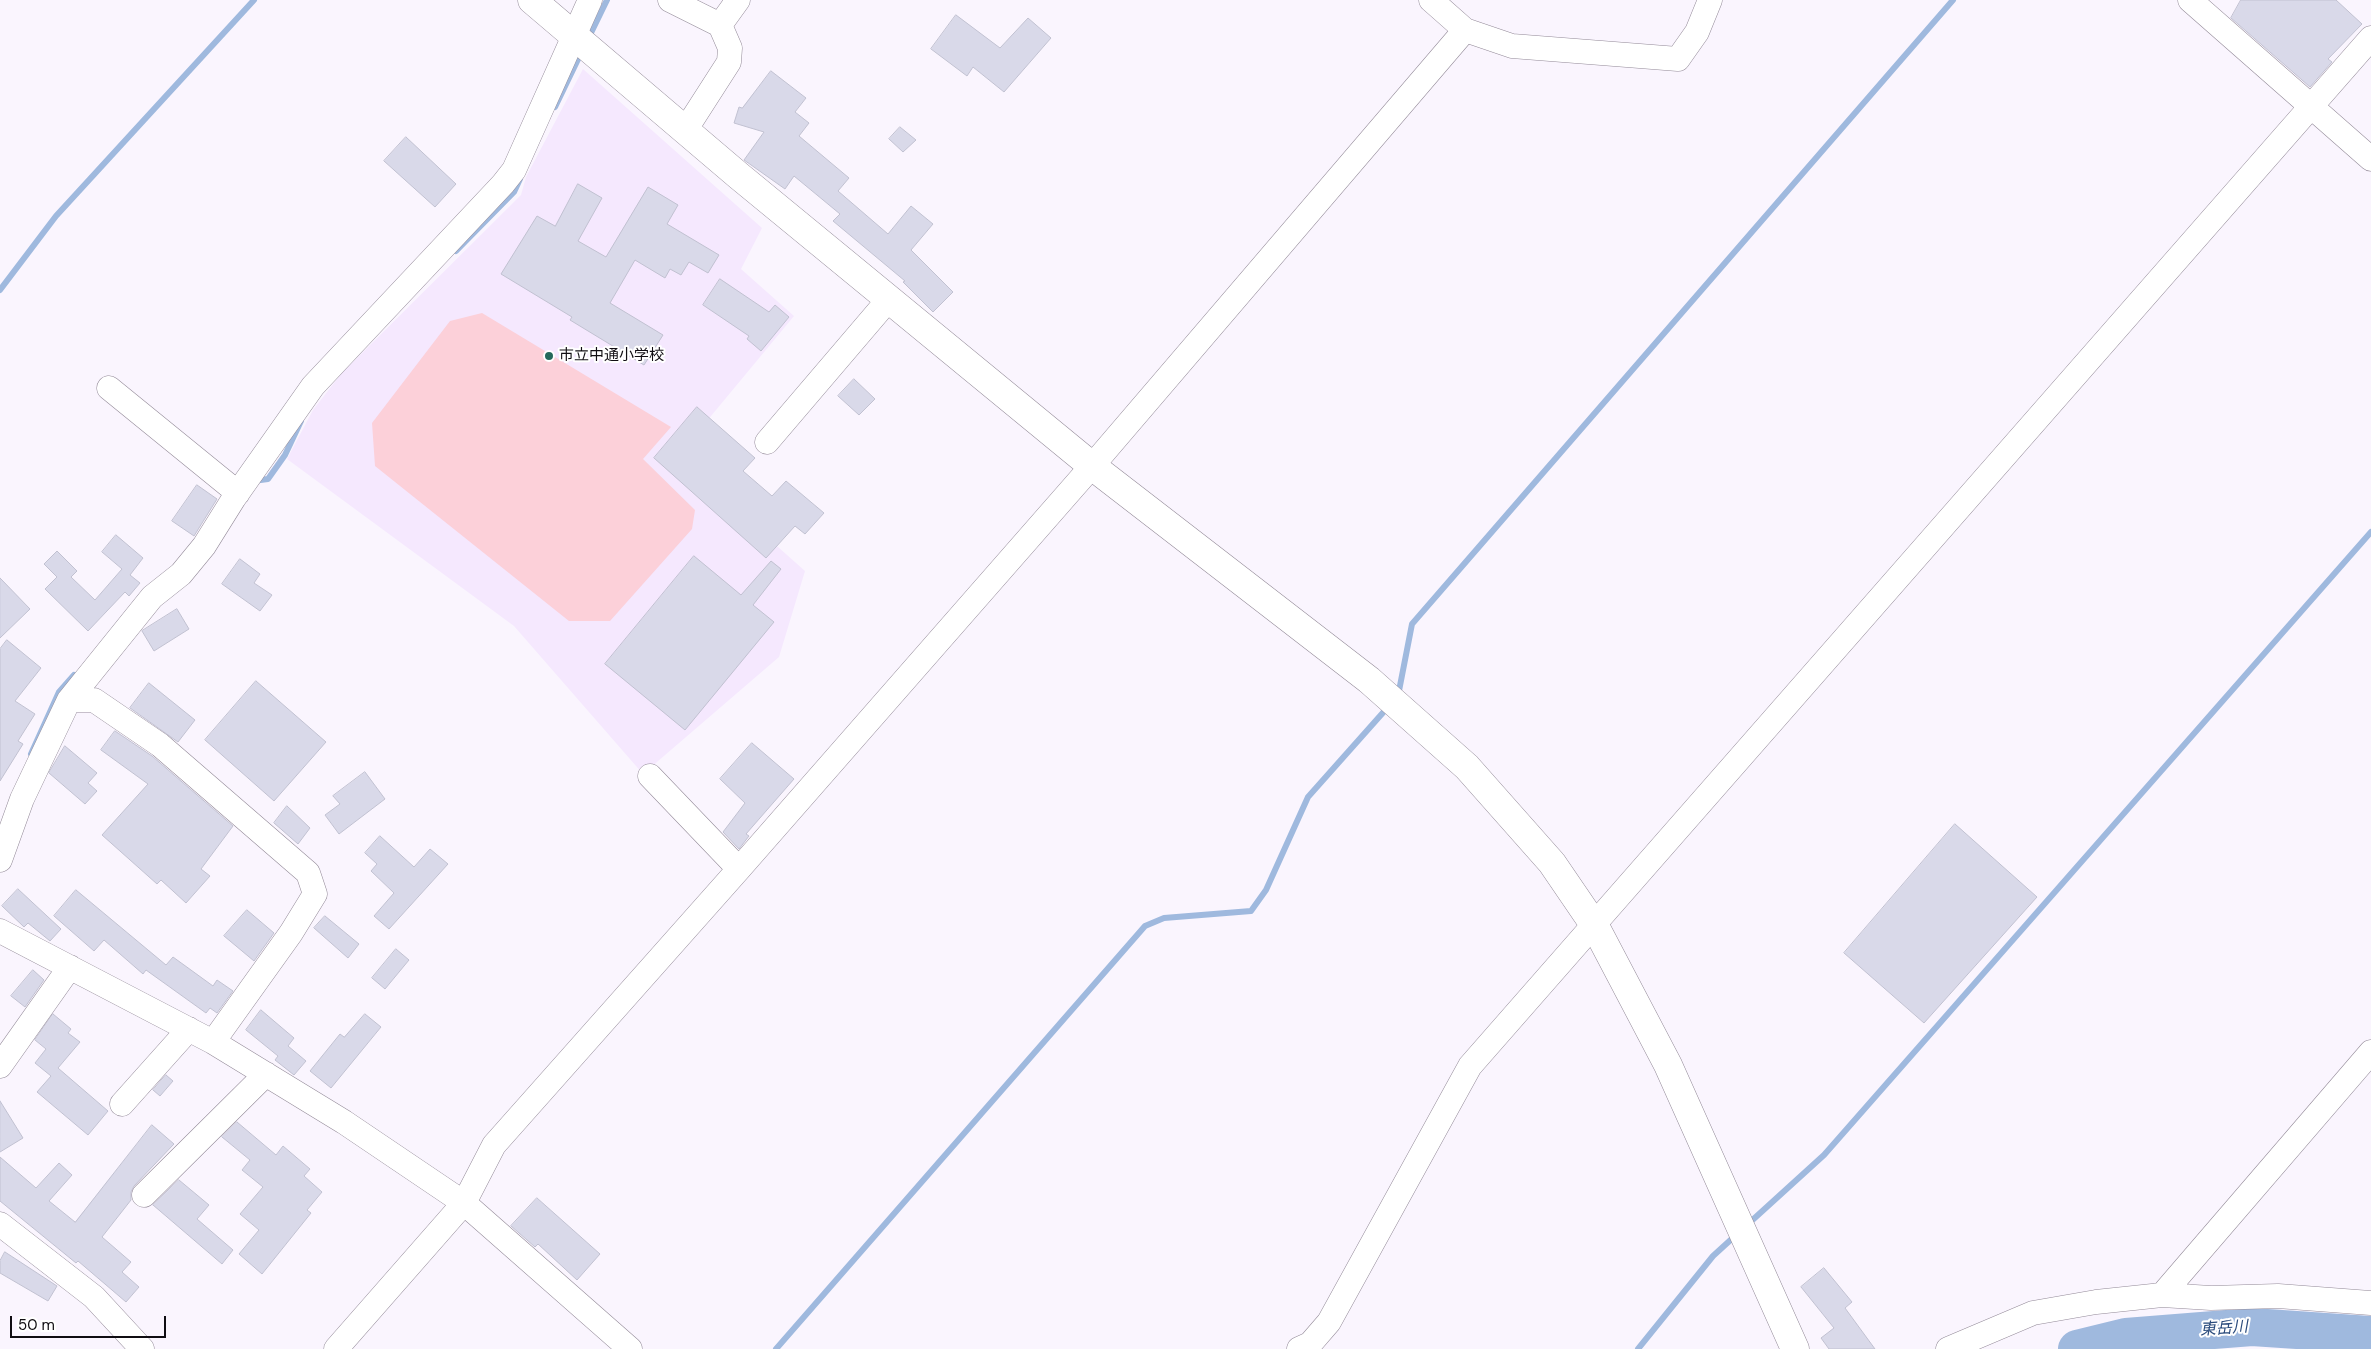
<!DOCTYPE html>
<meta charset="utf-8">
<style>
body{margin:0}
#map{position:relative;width:2371px;height:1349px;overflow:hidden;background:#faf5fe;font-family:"DM Sans",sans-serif}
canvas{display:block}
.scale{position:absolute;left:10px;top:1316px;width:156px;height:22px;box-sizing:border-box;border:2px solid #100d12;border-top:0;padding-left:6px;font-size:15px;line-height:18px;white-space:nowrap;color:#100d12;-webkit-text-stroke:4px #fff;paint-order:stroke}
</style>
<div id="map">
<canvas width="2371" height="1349"></canvas>
<div class="scale">50 m</div>
</div>
<script>
const ctx = document.querySelector('canvas').getContext('2d');
ctx.lineJoin = 'round';
function fill(path, color) { ctx.fillStyle = color; ctx.fill(path, 'evenodd'); }
function strokePath(path, color, width, dash) { ctx.strokeStyle = color; ctx.lineWidth = width; ctx.lineCap = dash ? 'butt' : 'round'; ctx.setLineDash(dash || []); ctx.stroke(path); }
function label(font, color, halo, rows, align = 'center') {
  ctx.font = font + ' "DM Sans","Noto Sans JP",sans-serif'; ctx.lineWidth = 4; ctx.setLineDash([]); ctx.textBaseline = 'middle'; ctx.strokeStyle = halo; ctx.fillStyle = color; for (const [text, x, y, turn = 0] of rows) {
    ctx.save(); ctx.translate(x, y); ctx.rotate((+turn || 0) * Math.PI / 180); ctx.textAlign = isNaN(turn) ? turn : align; if (halo) ctx.strokeText(text, 0, 0); ctx.fillText(text, 0, 0); ctx.restore();
  }
}
fill(new Path2D(`
 M 583,69 L 762,228 L 741,269 L 794,316 L 677,457 L 805,571 L 779,657 L 643,774 L 514,626 L 287,459 L 313,410 L 341,374 L 521,195 L 526,177 Z`), '#f5e8fe');
fill(new Path2D(`
 M 482,313 L 671,427 L 643,459 L 695,510 L 692,529 L 610,621 L 569,621 L 375,466 L 372,423 L 450,321 Z`), '#fcd0d9');
strokePath(new Path2D(`
 M 588,39 L 607,0
 M 555,107 L 582,51
 M 456,251 L 514,192 L 520,179
 M 0,290 L 56,216 L 254,0
 M 253,481 L 268,479 L 285,455 L 301,421
 M 1398,696 L 1412,624 L 1953,0
 M 31,754 L 59,692 L 74,675
 M 1747,1225 L 1824,1155 L 2371,532
 M 776,1349 L 1145,926 L 1164,918 L 1251,911 L 1266,890 L 1308,797 L 1388,707
 M 1638,1349 L 1713,1256 L 1736,1235`), '#9fb9de', 6);
strokePath(new Path2D(`
 M 2077,1349 L 2126,1337 L 2252,1327 L 2371,1335`), '#9fb9de', 38);
const building = new Path2D(`
 M 2241,0 L 2336,0 L 2362,24 L 2328,59 L 2332,62 L 2310,87 L 2231,18 Z
 M 956,15 L 1000,48 L 1028,18 L 1051,38 L 1004,92 L 973,67 L 967,76 L 931,49 Z
 M 771,71 L 806,98 L 795,112 L 809,123 L 799,136 L 849,178 L 838,191 L 888,234 L 911,206 L 933,224 L 911,250 L 953,292 L 933,312 L 903,282 L 905,281 L 833,221 L 840,214 L 794,176 L 785,189 L 744,160 L 764,132 L 734,123 L 739,107 L 742,108 Z
 M 900,127 L 916,140 L 903,152 L 889,139 Z
 M 406,137 L 456,184 L 435,207 L 384,161 Z
 M 578,184 L 602,198 L 578,241 L 606,257 L 648,187 L 678,205 L 667,224 L 719,255 L 708,273 L 689,262 L 681,275 L 670,269 L 665,278 L 635,260 L 610,303 L 663,335 L 644,365 L 570,320 L 572,317 L 501,274 L 537,216 L 555,226 Z
 M 720,279 L 769,312 L 775,305 L 789,317 L 761,351 L 747,339 L 749,336 L 703,305 Z
 M 854,379 L 875,399 L 859,415 L 838,396 Z
 M 697,407 L 755,458 L 743,471 L 772,496 L 786,481 L 824,513 L 805,534 L 795,526 L 766,558 L 654,458 Z
 M 197,485 L 217,499 L 194,536 L 172,521 Z
 M 116,535 L 143,558 L 130,575 L 140,583 L 129,596 L 125,592 L 88,631 L 45,589 L 57,577 L 44,564 L 57,551 L 77,571 L 71,577 L 95,600 L 122,569 L 102,552 Z
 M 694,556 L 741,595 L 771,561 L 781,569 L 753,605 L 774,622 L 685,730 L 605,664 Z
 M 240,559 L 260,574 L 254,583 L 272,595 L 260,611 L 222,584 Z
 M 0,578 L 30,609 L 0,638 Z
 M 177,609 L 189,629 L 154,651 L 142,631 Z
 M 7,640 L 41,668 L 15,701 L 35,714 L 18,741 L 23,744 L 0,781 L 0,649 Z
 M 256,681 L 326,742 L 274,801 L 205,740 Z
 M 149,683 L 195,720 L 178,742 L 130,708 Z
 M 115,731 L 152,756 L 233,826 L 201,869 L 210,876 L 186,903 L 161,880 L 157,884 L 102,835 L 148,784 L 101,750 Z
 M 752,743 L 794,779 L 746,834 L 749,836 L 739,849 L 723,832 L 745,803 L 720,779 Z
 M 65,746 L 97,773 L 88,783 L 97,791 L 85,804 L 49,773 Z
 M 365,772 L 385,799 L 339,834 L 325,815 L 340,804 L 333,796 Z
 M 287,806 L 310,828 L 298,844 L 274,823 Z
 M 1955,824 L 2037,897 L 1924,1023 L 1844,953 Z
 M 380,836 L 414,867 L 430,849 L 448,864 L 389,929 L 374,916 L 394,893 L 371,871 L 377,864 L 365,853 Z
 M 18,889 L 61,929 L 50,941 L 28,923 L 24,927 L 2,906 Z
 M 76,890 L 166,965 L 173,957 L 213,986 L 217,980 L 233,991 L 217,1013 L 210,1008 L 206,1013 L 146,970 L 143,974 L 104,940 L 94,951 L 54,916 Z
 M 247,910 L 274,933 L 254,961 L 224,936 Z
 M 325,916 L 359,944 L 348,958 L 314,928 Z
 M 396,949 L 409,960 L 385,989 L 372,978 Z
 M 33,970 L 44,980 L 25,1007 L 11,996 Z
 M 261,1010 L 294,1038 L 288,1046 L 306,1061 L 294,1075 L 275,1060 L 278,1056 L 246,1030 Z
 M 53,1014 L 71,1029 L 68,1033 L 80,1042 L 58,1068 L 108,1111 L 88,1135 L 37,1092 L 51,1076 L 35,1063 L 46,1049 L 35,1040 Z
 M 365,1014 L 381,1027 L 331,1088 L 310,1071 L 340,1034 L 344,1037 Z
 M 166,1075 L 173,1081 L 160,1096 L 153,1090 Z
 M 0,1101 L 23,1138 L 0,1152 Z
 M 237,1122 L 276,1155 L 283,1146 L 310,1169 L 304,1176 L 322,1192 L 307,1210 L 311,1213 L 262,1274 L 239,1254 L 259,1230 L 240,1214 L 263,1187 L 242,1170 L 250,1160 L 222,1137 Z
 M 152,1125 L 174,1144 L 134,1186 L 131,1192 L 131,1200 L 102,1237 L 131,1262 L 122,1272 L 139,1287 L 126,1302 L 78,1261 L 76,1263 L 0,1201 L 0,1157 L 36,1188 L 59,1163 L 72,1175 L 49,1201 L 75,1222 Z
 M 179,1180 L 209,1205 L 197,1219 L 233,1250 L 222,1264 L 153,1205 Z
 M 537,1198 L 600,1254 L 577,1280 L 538,1244 L 535,1247 L 511,1226 Z
 M 5,1252 L 57,1286 L 48,1301 L 0,1273 L 0,1261 Z
 M 1824,1268 L 1852,1302 L 1845,1308 L 1875,1349 L 1829,1349 L 1821,1338 L 1834,1328 L 1801,1287 Z`);
fill(building, '#d9d9e9');
strokePath(building, '#c1c1d1', 1);
const street = new Path2D(`
 M 670,0 L 720,25
 M 2190,0 L 2371,159
 M 1465,30 L 1512,46 L 1678,59 L 1697,32 L 1710,0
 M 686,129 L 729,62 L 730,48 L 720,25 L 738,0
 M 109,388 L 238,493
 M 767,442 L 889,299
 M 69,700 L 94,700 L 160,745 L 308,873 L 315,894 L 291,933 L 213,1042
 M 650,776 L 739,869
 M 0,860 L 22,799 L 69,700 L 152,597 L 181,574 L 204,546 L 234,498 L 313,386 L 503,184 L 514,170 L 590,0
 M 0,931 L 213,1042 L 344,1122 L 464,1203 L 630,1349
 M 0,1066 L 70,967
 M 122,1104 L 189,1029
 M 144,1195 L 266,1074
 M 0,1224 L 94,1297 L 142,1349
 M 2162,1295 L 2371,1052
 M 336,1349 L 464,1203 L 494,1145 L 739,869 L 1092,466 L 1465,30 L 1431,0
 M 1299,1349 L 1310,1344 L 1329,1322 L 1470,1066 L 2371,38
 M 1948,1349 L 2033,1313 L 2096,1302 L 2162,1295 L 2211,1298 L 2278,1296 L 2371,1303`);
const secondary = new Path2D(`
 M 532,0 L 739,176 L 1092,466 L 1369,680 L 1467,767 L 1552,863 L 1595,926 L 1668,1065 L 1795,1349`);
strokePath(street, '#938a98', 25);
strokePath(secondary, '#938a98', 29);
strokePath(street, '#fff', 24);
strokePath(secondary, '#fff', 28);
for (const [x, y, r, color] of [
 [549,356,5,"#24695c"]
]) { const dot = new Path2D(); dot.arc(x, y, r, 0, 2 * Math.PI); ctx.fillStyle = color; ctx.fill(dot); strokePath(dot, '#fff', 2); }
label('15px', '#100d12', '#fff', [
 ["市立中通小学校",559,356]
], 'left');
label('italic 16px', '#2a4b7c', '#fff', [
 ["東岳川",2224,1329,-4]
]);
</script>
